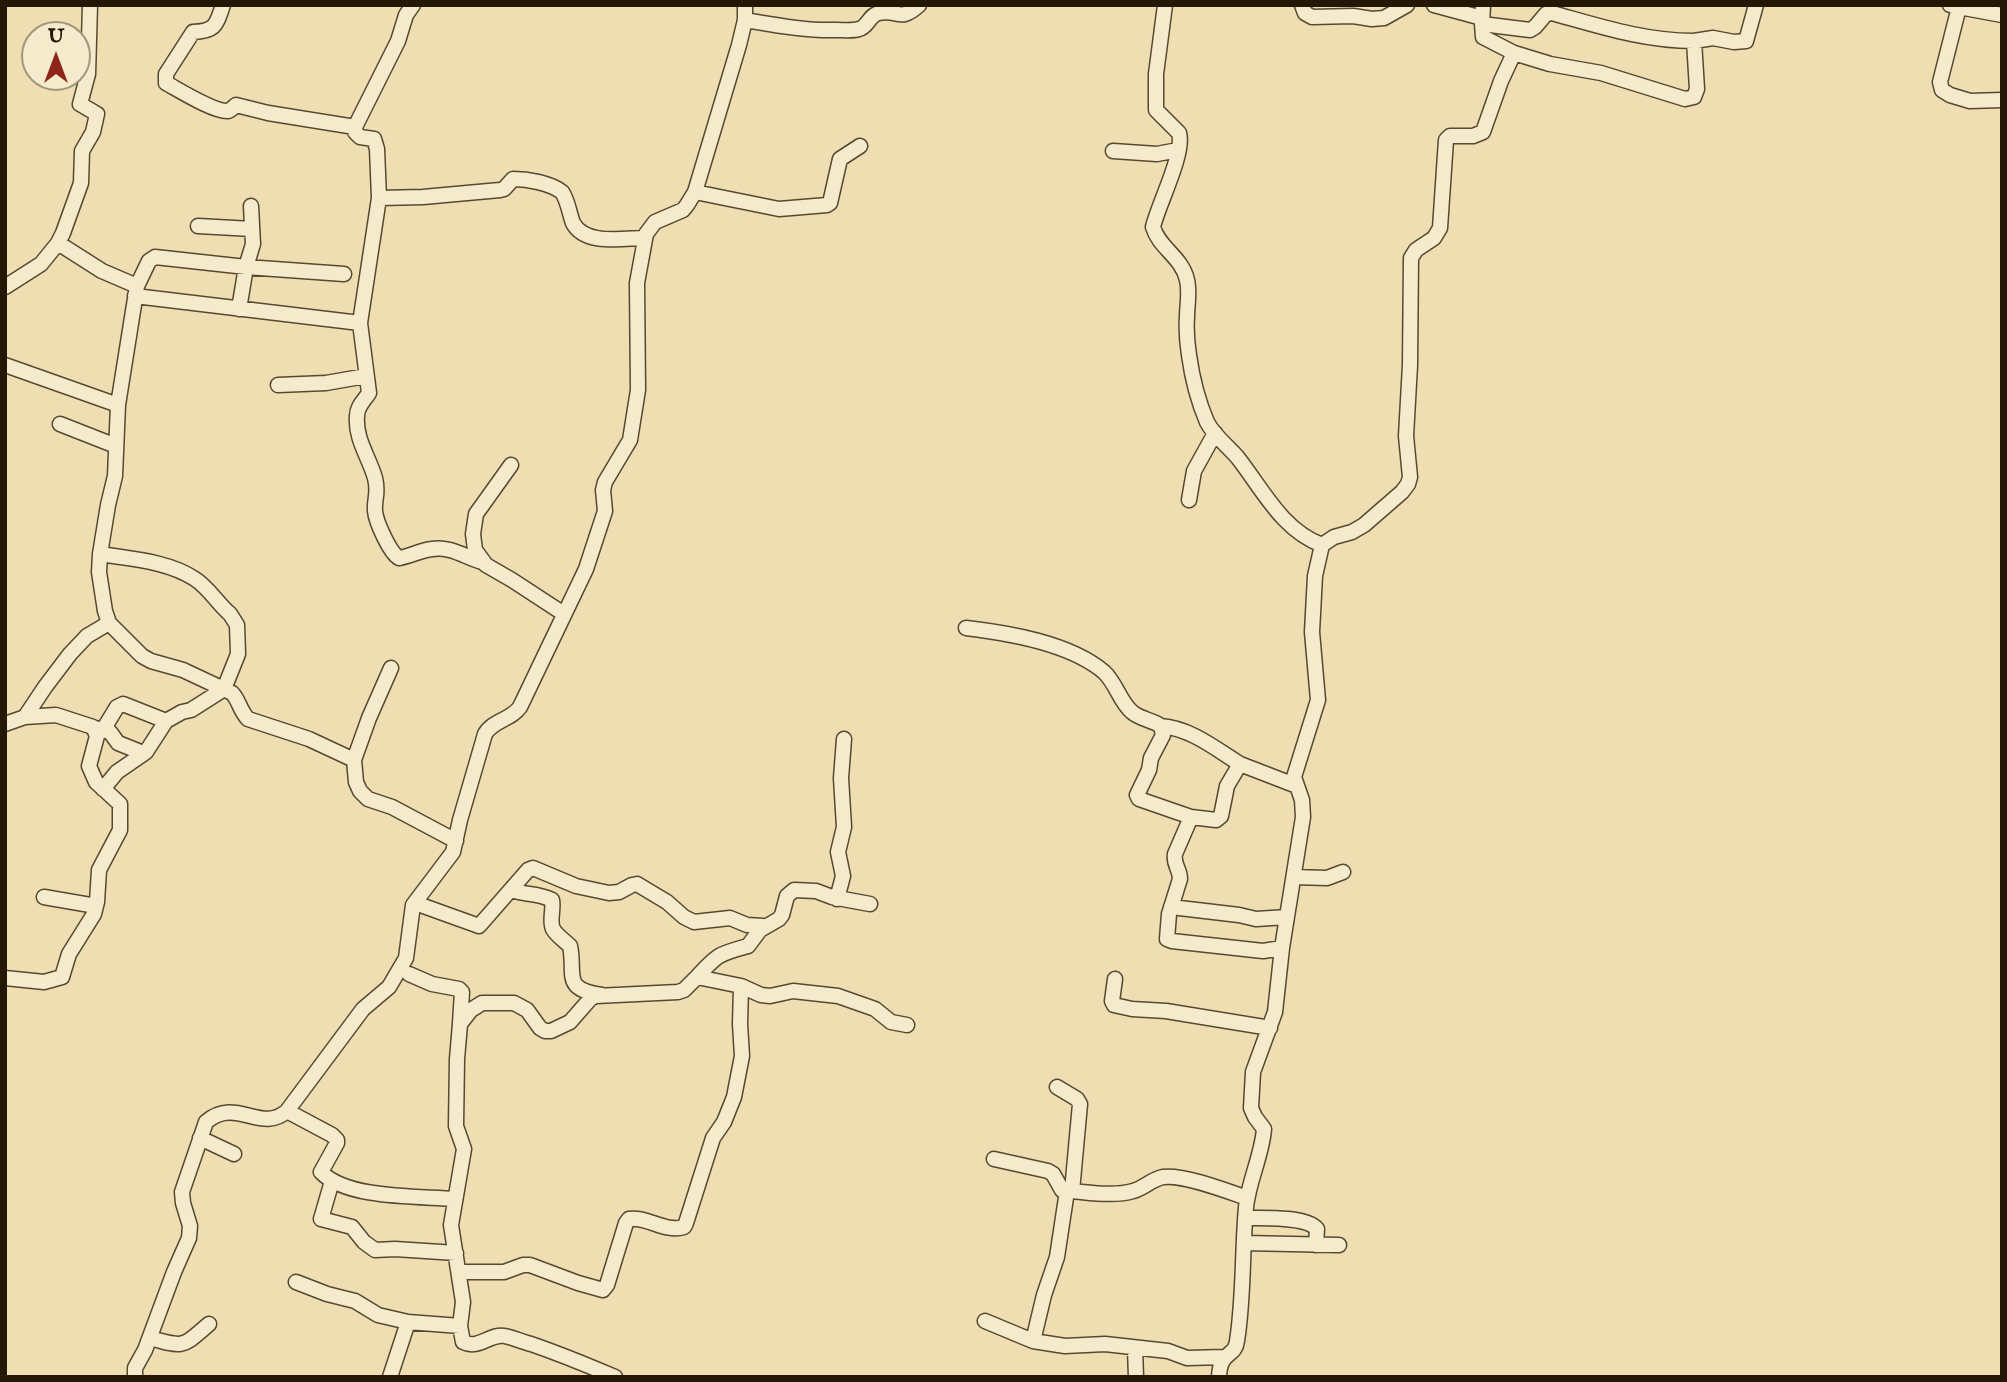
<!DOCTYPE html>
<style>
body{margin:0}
#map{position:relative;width:2007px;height:1382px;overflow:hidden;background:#eedeb1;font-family:"IM FELL English",serif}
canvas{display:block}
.frame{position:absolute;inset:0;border:7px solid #251705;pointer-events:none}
.north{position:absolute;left:21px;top:21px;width:70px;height:70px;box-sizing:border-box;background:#f4eacc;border:2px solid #a1967c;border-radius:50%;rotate:0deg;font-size:19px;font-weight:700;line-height:28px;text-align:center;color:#251705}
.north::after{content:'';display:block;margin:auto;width:24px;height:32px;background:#8f2418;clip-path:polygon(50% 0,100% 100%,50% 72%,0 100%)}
</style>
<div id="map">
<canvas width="2007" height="1382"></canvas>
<div class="frame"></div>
<div class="north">U</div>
</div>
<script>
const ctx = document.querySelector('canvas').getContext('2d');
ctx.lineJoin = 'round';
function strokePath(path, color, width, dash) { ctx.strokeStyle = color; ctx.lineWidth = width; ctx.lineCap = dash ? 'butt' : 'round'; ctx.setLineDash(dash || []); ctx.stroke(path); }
const minor = new Path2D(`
 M 90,5 L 88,74 L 80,104 L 97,114 L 93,132 L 82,151 L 81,183 L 63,233 L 58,243 L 102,271 L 137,286 L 118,405 L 115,476 L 108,505 L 100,554 L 99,572 L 105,611 L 109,623 L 142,656 L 151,661 L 183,670 L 232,693 C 239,700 240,711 248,719 L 309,739 L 354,760
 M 223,5 C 216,25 216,31 193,32 L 166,74 L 166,83 C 179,90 214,112 228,111 C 231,110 234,107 236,105 L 268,113 L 355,127
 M 1165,5 L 1156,74 L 1156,110 L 1179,133 C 1185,153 1158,205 1153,227 C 1159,248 1182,257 1187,280 C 1190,292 1187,305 1187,317 C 1186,330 1187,342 1189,355 C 1192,377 1198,401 1207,422 C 1214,436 1228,446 1238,458 C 1263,490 1282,530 1322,545 L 1315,576 L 1312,632 L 1318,700 L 1294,777 L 1302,800 L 1303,817 L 1282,948 L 1275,1012 L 1253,1072 L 1251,1108 L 1255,1117 L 1264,1129 C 1262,1155 1249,1180 1246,1207 C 1242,1251 1244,1297 1237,1341 C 1235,1358 1220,1350 1219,1377
 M 1302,5 L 1305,13 L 1312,17 L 1353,16 L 1372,19 L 1384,18 L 1407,5
 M 1434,5 L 1482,18
 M 1950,5 L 1959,7 L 1940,82 L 1942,90 L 1950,95 L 1970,101 L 2002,100
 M 1959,7 L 2002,15
 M 745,20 C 775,25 806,31 837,30 C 844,30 852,31 859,29 C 868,27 869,15 879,13 C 899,9 899,23 919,5
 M 1482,24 L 1530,30 L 1535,27 L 1546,14 L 1552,13 C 1599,26 1644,41 1694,41
 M 1514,53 L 1550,64 L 1601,73 L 1685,99 L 1694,97 L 1697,89 L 1694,41 L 1713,38 L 1734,42 L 1746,41 L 1756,5
 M 1113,151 L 1157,154 L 1178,150
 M 695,192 L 779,209 L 827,205 L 830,203 L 840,159 L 860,146
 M 379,198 L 423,197 L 500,190 L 504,189 L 513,179 C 528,179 550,183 562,192 C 568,201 569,212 573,223 C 585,246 624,238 645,238
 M 198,226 L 252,229
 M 137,286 L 149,261 L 155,257 L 246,267 L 344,274
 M 5,287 L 41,264 L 58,243
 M 135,296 L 360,323 L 379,198 L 377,149 L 374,139 L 360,137 L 355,132 L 355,127 L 398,41 L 406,15 L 413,5
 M 239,309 L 246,267 L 253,244 L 251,206
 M 360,323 L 369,393 C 364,401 357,406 357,416 C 355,439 369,457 375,478 C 379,494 374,498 375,511 C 376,522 390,553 399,558 C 411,556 421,550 432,549 C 450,546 465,557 482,562
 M 5,365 L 118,405
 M 278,385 L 326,383 L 366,376
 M 60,424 L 116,446
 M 511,465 L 476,514 L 473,534 L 475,550 L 486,565 L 512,580 L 564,614
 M 1189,500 L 1194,471 L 1215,433
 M 1322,545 L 1334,537 L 1352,532 L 1364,525 L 1402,492 L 1408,484 L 1410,477 L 1406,436 L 1410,365 L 1411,258 L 1416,250 L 1434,238 L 1440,228 L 1446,140 L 1450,136 L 1473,136 L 1483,132 L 1501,81 L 1514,53 L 1483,37 L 1482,24 L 1483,5
 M 100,554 C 131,559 168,561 195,579 C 209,588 218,604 230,614 L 237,625 L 238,654 L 224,689 L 191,710 L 182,712 L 166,721 L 146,752 L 117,772 L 103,789
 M 966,628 C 1009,633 1070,643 1104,672 C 1116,683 1120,702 1132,712 C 1140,719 1152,720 1161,726 L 1163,735 L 1151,758 L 1149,770 L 1137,795 L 1139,799 L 1191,817 L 1216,820 L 1221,816 L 1227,786 L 1240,764 L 1297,786
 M 391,668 L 369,718 L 354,760 L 356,782 L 360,791 L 368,799 L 392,807 L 456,841
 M 5,724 L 25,717 L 45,687 L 70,654 L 87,636 L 109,623
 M 1161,726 C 1190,728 1216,749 1240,764
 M 95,728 L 110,732 L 118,743 L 143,753
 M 103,730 L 117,707 L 123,704 L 166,721
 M 1191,817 L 1175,854 C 1173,864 1180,869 1180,879 L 1169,914 L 1167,939 L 1172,941 L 1263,951 L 1282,948
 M 1294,877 L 1327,878 L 1343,872
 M 511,890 C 525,895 539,893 552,900 C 554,909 549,921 553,929 C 556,935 565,941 570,946 C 576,975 561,989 602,995
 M 44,897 L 96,906
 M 837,899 L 843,876 L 838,852 L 844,827 L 841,778 L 844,739
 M 415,903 L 479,926 L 528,870 L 533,868 L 576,886 L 609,893 L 619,892 L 632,885 L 637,884 L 667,902 L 684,917 L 694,922 L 730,918 L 747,925 L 763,926
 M 870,904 L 832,897 L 816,891 L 794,890 L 787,896 L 782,915 L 779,919 L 760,930 L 748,946 C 719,954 718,954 697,977 L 741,986 L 761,995 L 770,996 L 793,991 L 838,996 L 875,1009 L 891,1022 L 907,1025
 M 1171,907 L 1239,915 L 1256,919 L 1287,917
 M 409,974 L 432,984 L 459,989 L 462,992 L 460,1023
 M 5,978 L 44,982 L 62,977 L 69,954 L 94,914 L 97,902 L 99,870 L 120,830 L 120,804 L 96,782 L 89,766 L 97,736 L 93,727 L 56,715 L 25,717
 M 1115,979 L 1112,1001 L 1114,1005 L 1132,1009 L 1166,1011 L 1270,1028
 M 1057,1087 L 1077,1099 L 1080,1104 L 1072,1191
 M 287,1111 L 332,1135 L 337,1140 L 337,1143 L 321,1172 C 347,1199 417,1196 455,1199
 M 200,1138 L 234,1154
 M 994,1159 L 1048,1171 L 1053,1174 L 1062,1190 C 1082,1192 1114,1197 1133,1191 C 1144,1188 1152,1179 1163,1177 C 1183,1174 1227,1191 1247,1198
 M 332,1181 L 321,1219 L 352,1227 L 364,1242 L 375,1250 L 395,1249 L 456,1253
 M 1245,1218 C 1263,1218 1306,1216 1317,1229 L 1316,1245
 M 1244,1243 L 1339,1245
 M 459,1272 L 504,1272 L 523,1265 L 530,1265 L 578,1283 L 603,1290 L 607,1285 L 626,1223 L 629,1219 C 647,1216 665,1233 684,1227 L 686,1223 L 713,1138 L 724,1122 L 734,1097 L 742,1056 L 740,1024 L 741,986
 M 296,1282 L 327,1294 L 355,1301 L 378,1315 L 408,1322 L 460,1326
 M 985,1321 L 1033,1341 L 1065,1346 L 1105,1344 L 1168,1351 L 1187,1358 L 1224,1357
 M 150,1338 C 185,1348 182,1347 209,1324
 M 1033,1341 L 1044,1295 L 1057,1257 L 1067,1191
 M 1135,1349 L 1136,1377
 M 135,1377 L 135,1368 L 145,1350 L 174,1272 L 189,1238 L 190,1226 L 183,1203 L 182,1192 L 206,1122 C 236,1096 261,1134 287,1111 L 363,1009 L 389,987 L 406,958 L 413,905 L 453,852 L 460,820 L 485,734 C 493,720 511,720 520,707 L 586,569 L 605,511 L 603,490 L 605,482 L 630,440 L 638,390 L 637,283 L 646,234 L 655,222 L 683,210 L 687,205 L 695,192 L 739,45 L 745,20 L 745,5
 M 390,1377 L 408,1322
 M 615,1377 C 587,1365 560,1354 531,1344 C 523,1342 514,1338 505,1336 C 490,1333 479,1350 463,1342 L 460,1326 L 463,1302 L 451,1225 L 464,1149 L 456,1126 L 457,1059 L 460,1024 L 471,1010 L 482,1003 L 514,1003 L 527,1010 L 540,1028 L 545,1031 L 551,1031 L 570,1022 L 591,998 L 596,996 L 678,992 L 684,990 L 697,977`);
strokePath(minor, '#574930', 17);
strokePath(minor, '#f4eacc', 14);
</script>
